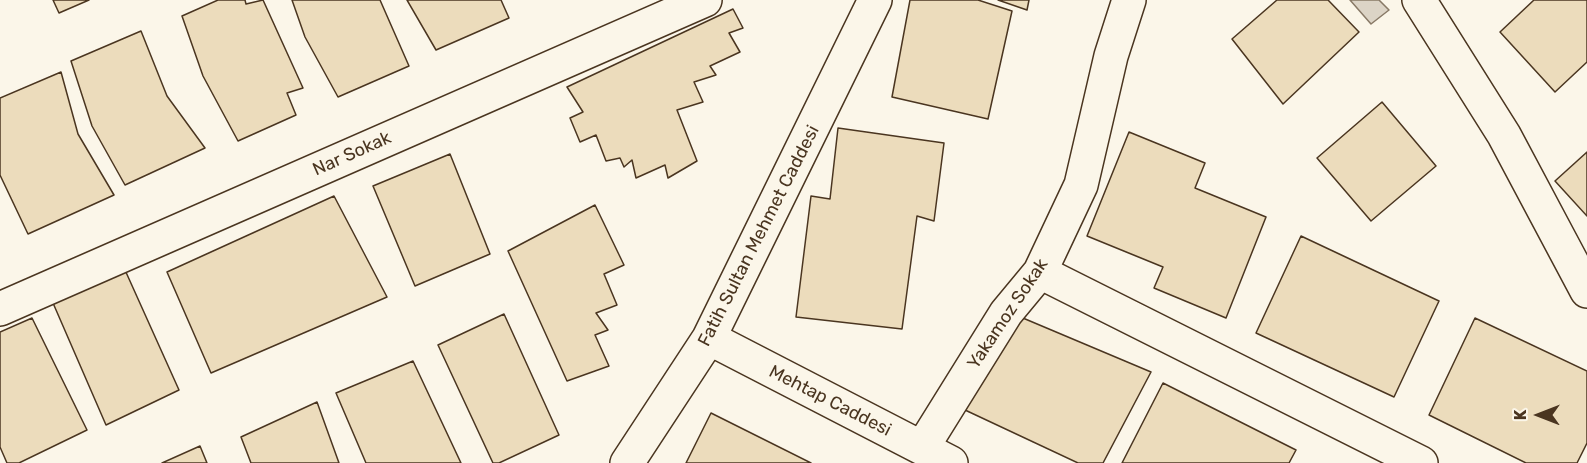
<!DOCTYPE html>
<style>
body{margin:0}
#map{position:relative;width:1587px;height:463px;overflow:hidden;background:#fbf6e9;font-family:Rubik,sans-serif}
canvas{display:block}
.north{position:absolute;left:1509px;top:385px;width:60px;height:60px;-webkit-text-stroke:4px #fbf6e9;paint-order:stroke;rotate:270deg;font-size:16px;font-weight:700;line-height:24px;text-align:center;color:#4a3520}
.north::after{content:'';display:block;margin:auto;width:21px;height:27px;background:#4a3520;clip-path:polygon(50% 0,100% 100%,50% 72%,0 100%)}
</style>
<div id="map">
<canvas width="1587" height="463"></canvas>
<div class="north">K</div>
</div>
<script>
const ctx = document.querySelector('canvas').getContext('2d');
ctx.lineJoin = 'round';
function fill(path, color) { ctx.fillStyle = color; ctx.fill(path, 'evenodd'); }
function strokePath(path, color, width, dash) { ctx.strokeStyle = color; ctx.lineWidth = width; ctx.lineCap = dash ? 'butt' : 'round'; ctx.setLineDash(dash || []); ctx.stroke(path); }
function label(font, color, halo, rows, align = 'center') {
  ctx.font = font + ' Rubik,sans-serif'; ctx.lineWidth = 4.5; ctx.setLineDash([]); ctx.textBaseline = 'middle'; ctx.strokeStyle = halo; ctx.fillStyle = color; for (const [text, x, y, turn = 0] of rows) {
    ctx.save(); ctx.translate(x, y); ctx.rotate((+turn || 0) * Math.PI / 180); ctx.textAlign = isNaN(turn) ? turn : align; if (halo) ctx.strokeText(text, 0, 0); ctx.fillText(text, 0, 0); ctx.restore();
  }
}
const water = new Path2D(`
 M 1350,0 L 1379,0 L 1389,10 L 1371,24 Z`);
fill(water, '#dcd4c6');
strokePath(water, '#887966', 1.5);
const building = new Path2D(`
 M 53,0 L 89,0 L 59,13 Z
 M 218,0 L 245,0 L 246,4 L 263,0 L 303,88 L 287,93 L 296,115 L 238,141 L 203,76 L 182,16 Z
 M 292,0 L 380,0 L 409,66 L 338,97 L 305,37 Z
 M 407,0 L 501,0 L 509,18 L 436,50 Z
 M 910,0 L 978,0 L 1012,11 L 988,119 L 892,97 Z
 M 998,0 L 1029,0 L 1027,10 Z
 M 1277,0 L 1328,0 L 1359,32 L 1283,104 L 1232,39 Z
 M 1534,0 L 1587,0 L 1587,62 L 1555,92 L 1500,32 Z
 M 733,9 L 743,28 L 729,33 L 740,52 L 710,66 L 716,75 L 694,82 L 703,102 L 677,110 L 697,161 L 668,178 L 665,165 L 636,178 L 632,160 L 624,167 L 620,158 L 606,161 L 596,135 L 580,142 L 570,118 L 583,112 L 567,87 Z
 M 141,31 L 167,96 L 205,148 L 125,185 L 92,126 L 71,61 Z
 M 61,72 L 78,134 L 114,195 L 28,234 L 0,175 L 0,98 Z
 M 1382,102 L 1436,166 L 1371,221 L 1317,158 Z
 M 838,128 L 944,143 L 934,221 L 917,216 L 902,329 L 796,317 L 811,196 L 830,199 Z
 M 1129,132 L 1205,163 L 1195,188 L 1266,217 L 1226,318 L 1154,288 L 1163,267 L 1087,236 Z
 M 1587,152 L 1587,216 L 1555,181 Z
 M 450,154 L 490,254 L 415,286 L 373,186 Z
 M 334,196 L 387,297 L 211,373 L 167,272 Z
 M 595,205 L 624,265 L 604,274 L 617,305 L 596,313 L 608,330 L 595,335 L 609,366 L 567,381 L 508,251 Z
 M 1301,236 L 1439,301 L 1394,397 L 1256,333 Z
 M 125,270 L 179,390 L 106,425 L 53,303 Z
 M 1011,313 L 1151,372 L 1103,463 L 1078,463 L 965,410 Z
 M 504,314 L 559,435 L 499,463 L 493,463 L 438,345 Z
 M 32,318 L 87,430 L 19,463 L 7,463 L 0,447 L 0,332 Z
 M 1475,318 L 1587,371 L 1587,443 L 1577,463 L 1526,463 L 1429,415 Z
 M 413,361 L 461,463 L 366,463 L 336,393 Z
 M 1163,383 L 1296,450 L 1289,463 L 1122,463 Z
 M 317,402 L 339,463 L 251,463 L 241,437 Z
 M 711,413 L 811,463 L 686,463 Z
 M 200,446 L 207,463 L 162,463 Z`);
fill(building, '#ecdcbc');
strokePath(building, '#4a3520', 1.5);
const minor = new Path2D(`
 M 1419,0 L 1504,135 L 1587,291
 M 1040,272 L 1421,463
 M 0,309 L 705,0
 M 709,338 L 951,463
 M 922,448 L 1006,313 L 1040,272 L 1081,185 L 1111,56 L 1129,0
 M 627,463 L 709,338 L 875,0`);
strokePath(minor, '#4a3520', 36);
strokePath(minor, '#fbf6e9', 33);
label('18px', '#4a3520', '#fbf6e9', [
 ["Nar Sokak",352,154,-24],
 ["Fatih Sultan Mehmet Caddesi",759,236,-63],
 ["Yakamoz Sokak",1008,314,-56],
 ["Mehtap Caddesi",830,401,27]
]);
</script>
